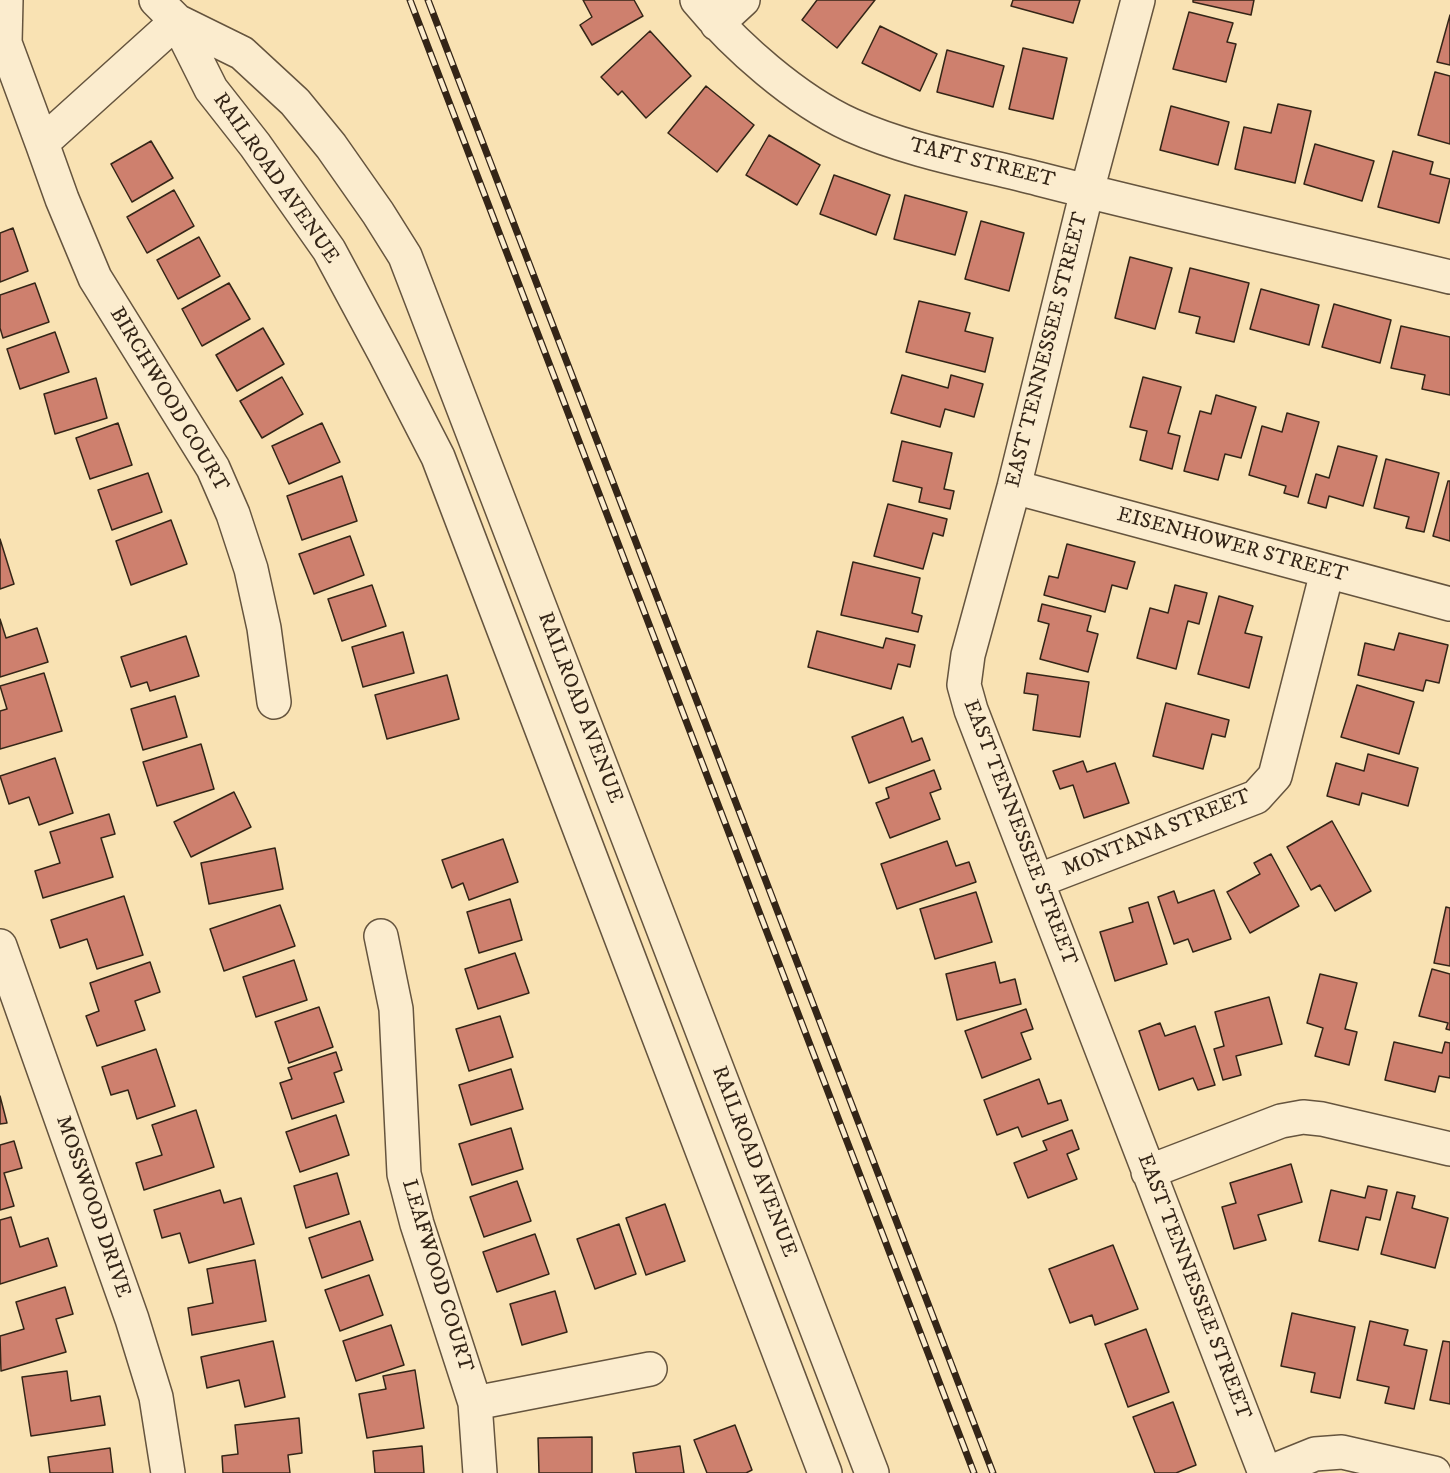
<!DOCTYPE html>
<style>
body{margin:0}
canvas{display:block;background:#f9e2b3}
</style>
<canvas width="1450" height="1473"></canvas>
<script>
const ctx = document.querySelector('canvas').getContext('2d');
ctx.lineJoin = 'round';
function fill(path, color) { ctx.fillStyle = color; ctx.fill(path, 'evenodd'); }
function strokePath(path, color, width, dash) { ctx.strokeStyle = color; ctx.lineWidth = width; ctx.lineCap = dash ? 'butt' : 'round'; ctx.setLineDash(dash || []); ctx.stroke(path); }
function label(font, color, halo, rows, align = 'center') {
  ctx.font = font + ' "IM FELL DW Pica",serif'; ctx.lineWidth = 4.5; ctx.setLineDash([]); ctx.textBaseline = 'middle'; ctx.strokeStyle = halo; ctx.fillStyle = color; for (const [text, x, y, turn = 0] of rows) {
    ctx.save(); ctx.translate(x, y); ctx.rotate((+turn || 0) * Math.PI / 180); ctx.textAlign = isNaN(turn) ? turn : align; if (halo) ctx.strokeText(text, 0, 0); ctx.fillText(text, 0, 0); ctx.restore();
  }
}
const building = new Path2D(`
 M 583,0 L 634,0 L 643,16 L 592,45 L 580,25 L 592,17 Z
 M 817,0 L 875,0 L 837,48 L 802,20 Z
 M 1013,0 L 1080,0 L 1073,23 L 1011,6 Z
 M 1193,0 L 1254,0 L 1251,15 L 1193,2 Z
 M 1189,12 L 1233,23 L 1227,42 L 1236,44 L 1226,82 L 1173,69 Z
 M 1450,15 L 1450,65 L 1437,62 Z
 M 880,26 L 937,54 L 920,91 L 862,63 Z
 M 650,31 L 691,76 L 646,118 L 622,91 L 618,95 L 601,77 Z
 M 1023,48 L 1067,58 L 1053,119 L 1009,109 Z
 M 947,50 L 1004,66 L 993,107 L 937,92 Z
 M 1435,72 L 1450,76 L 1450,144 L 1418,135 Z
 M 706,86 L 754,125 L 717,172 L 668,133 Z
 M 1278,104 L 1311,111 L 1295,183 L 1235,169 L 1244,127 L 1271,133 Z
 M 1171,106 L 1229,122 L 1218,165 L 1160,150 Z
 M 769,135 L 820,165 L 797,205 L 746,175 Z
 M 151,141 L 173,178 L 132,202 L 111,164 Z
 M 1315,144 L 1374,161 L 1362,201 L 1304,184 Z
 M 1393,151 L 1433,162 L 1430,174 L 1450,179 L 1439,223 L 1378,207 Z
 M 834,175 L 890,195 L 876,235 L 820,214 Z
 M 174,190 L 194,226 L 147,253 L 127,217 Z
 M 905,195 L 967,212 L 955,255 L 894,239 Z
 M 981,221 L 1024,233 L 1009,291 L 965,279 Z
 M 13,228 L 28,271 L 0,282 L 0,233 Z
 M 199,237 L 220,276 L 178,299 L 157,260 Z
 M 1130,257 L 1172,268 L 1155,329 L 1115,318 Z
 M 1190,268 L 1249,283 L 1234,342 L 1196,333 L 1200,317 L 1179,312 Z
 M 35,283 L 49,322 L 3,338 L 0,328 L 0,295 Z
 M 229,283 L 250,319 L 202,346 L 182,309 Z
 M 1261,289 L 1319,305 L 1309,345 L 1250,329 Z
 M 919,301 L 970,313 L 965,331 L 993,338 L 985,372 L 906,352 Z
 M 1334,304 L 1391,320 L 1380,363 L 1322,347 Z
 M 1401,326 L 1450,337 L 1450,395 L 1422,389 L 1425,375 L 1391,368 Z
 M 263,328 L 284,364 L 237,391 L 216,355 Z
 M 55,332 L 69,372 L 20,389 L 7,349 Z
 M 902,375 L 948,388 L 951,375 L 983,384 L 974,417 L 945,409 L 940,427 L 891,413 Z
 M 282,377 L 303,414 L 262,438 L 240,401 Z
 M 1143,377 L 1181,387 L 1168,433 L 1180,436 L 1172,469 L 1140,460 L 1147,431 L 1130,427 Z
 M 96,378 L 107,418 L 55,434 L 44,394 Z
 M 1216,395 L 1256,407 L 1241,458 L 1225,454 L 1218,480 L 1184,471 L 1200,411 L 1211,414 Z
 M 1287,413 L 1319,422 L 1298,497 L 1284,493 L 1286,486 L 1249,475 L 1262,426 L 1282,432 Z
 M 118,423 L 132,465 L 90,479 L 76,438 Z
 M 322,423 L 340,462 L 289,484 L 272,446 Z
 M 902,441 L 952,453 L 944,489 L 954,491 L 950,509 L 919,502 L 922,488 L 893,481 Z
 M 1338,446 L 1377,456 L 1363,506 L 1329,496 L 1326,508 L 1308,503 L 1316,474 L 1329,478 Z
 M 1386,459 L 1439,473 L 1424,532 L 1406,528 L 1409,517 L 1374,508 Z
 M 148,473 L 162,512 L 112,530 L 98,490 Z
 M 342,476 L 357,521 L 302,540 L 287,496 Z
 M 1448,481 L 1450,481 L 1450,541 L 1433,536 Z
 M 888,504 L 947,519 L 943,536 L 933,533 L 923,569 L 874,556 Z
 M 171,520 L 187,564 L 131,585 L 116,541 Z
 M 350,536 L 364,575 L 314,594 L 299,554 Z
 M 0,539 L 14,584 L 0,589 Z
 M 1067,544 L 1135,562 L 1127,589 L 1112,585 L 1105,612 L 1044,595 L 1049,576 L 1058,578 Z
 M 853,562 L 920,578 L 912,613 L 922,616 L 918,632 L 841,615 Z
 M 372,585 L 386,626 L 342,641 L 328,599 Z
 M 1175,585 L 1207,593 L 1199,624 L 1188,621 L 1176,669 L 1137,658 L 1150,608 L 1168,613 Z
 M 1219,596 L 1253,606 L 1245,633 L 1262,637 L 1249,688 L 1198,674 Z
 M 1042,604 L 1091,616 L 1087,631 L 1098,634 L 1088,672 L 1040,659 L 1049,624 L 1038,621 Z
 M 0,619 L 6,638 L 37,628 L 48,662 L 0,677 Z
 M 817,631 L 883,648 L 886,638 L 915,645 L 910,667 L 898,664 L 891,689 L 808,667 Z
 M 403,632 L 414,673 L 363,687 L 352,647 Z
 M 1399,633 L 1448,645 L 1439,683 L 1426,680 L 1423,691 L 1358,675 L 1365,643 L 1394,650 Z
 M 186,636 L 199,676 L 150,691 L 147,682 L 131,687 L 121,657 Z
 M 44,673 L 62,731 L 0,749 L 0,711 L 7,709 L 0,686 Z
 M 1027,673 L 1089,682 L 1080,737 L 1033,730 L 1038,695 L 1024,693 Z
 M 447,675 L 459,719 L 387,739 L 375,695 Z
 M 1357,685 L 1414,702 L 1399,754 L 1341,737 Z
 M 175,696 L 187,737 L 143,750 L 131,709 Z
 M 1166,703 L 1229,720 L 1225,737 L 1212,734 L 1203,769 L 1153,756 Z
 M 903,717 L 912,742 L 922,738 L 930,760 L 869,783 L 852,737 Z
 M 201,744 L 214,789 L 157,806 L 143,762 Z
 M 1368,754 L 1418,768 L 1408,806 L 1362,793 L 1359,805 L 1327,796 L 1336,763 L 1364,771 Z
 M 55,758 L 73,813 L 39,825 L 29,797 L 9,804 L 0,776 Z
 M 1083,761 L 1087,772 L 1115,763 L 1129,803 L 1084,818 L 1073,785 L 1060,789 L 1053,771 Z
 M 934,770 L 941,789 L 930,793 L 940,819 L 890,838 L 876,803 L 889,798 L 886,788 Z
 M 234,792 L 251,827 L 191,857 L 174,822 Z
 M 109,814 L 115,834 L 101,838 L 113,877 L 43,898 L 35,871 L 60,863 L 50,832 Z
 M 1332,821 L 1371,891 L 1335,911 L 1320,885 L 1311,890 L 1287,847 Z
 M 503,839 L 518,882 L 469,900 L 463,883 L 452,888 L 442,860 Z
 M 947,841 L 956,866 L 969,862 L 976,882 L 897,909 L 881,864 Z
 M 275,848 L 283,889 L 209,904 L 201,863 Z
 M 1271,854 L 1299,906 L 1250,933 L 1227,892 L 1260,874 L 1254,863 Z
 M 1214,890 L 1231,939 L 1193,952 L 1188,939 L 1174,944 L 1158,897 L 1174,891 L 1178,903 Z
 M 976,892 L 992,942 L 935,959 L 920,909 Z
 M 124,896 L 143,955 L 97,969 L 87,939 L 60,948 L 51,920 Z
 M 510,899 L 522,940 L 479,953 L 467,912 Z
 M 1148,902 L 1167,964 L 1115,981 L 1100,932 L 1133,922 L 1129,908 Z
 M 280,905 L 295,946 L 224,971 L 210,929 Z
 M 1446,907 L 1450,908 L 1450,966 L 1434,963 Z
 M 515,953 L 529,993 L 478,1009 L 465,969 Z
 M 294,960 L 307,1000 L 256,1017 L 243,977 Z
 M 150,962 L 160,992 L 135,1001 L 145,1030 L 97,1046 L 86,1016 L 99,1011 L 90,983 Z
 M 995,962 L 1000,983 L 1015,979 L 1021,1004 L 957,1020 L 946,974 Z
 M 1432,969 L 1450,974 L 1450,1030 L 1446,1029 L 1448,1023 L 1419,1016 Z
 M 1320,974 L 1357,983 L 1345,1029 L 1357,1032 L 1349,1065 L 1315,1056 L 1323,1028 L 1307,1023 Z
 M 1269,997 L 1282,1044 L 1236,1056 L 1241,1075 L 1223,1080 L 1214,1049 L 1224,1046 L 1215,1012 Z
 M 319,1007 L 333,1047 L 289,1063 L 275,1022 Z
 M 1026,1009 L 1033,1029 L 1021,1033 L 1031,1059 L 982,1078 L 965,1031 Z
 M 500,1016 L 513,1057 L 469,1071 L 456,1029 Z
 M 1160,1023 L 1165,1036 L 1195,1026 L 1215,1085 L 1198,1090 L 1193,1078 L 1159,1090 L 1139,1031 Z
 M 1394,1042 L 1442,1053 L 1445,1042 L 1450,1043 L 1450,1078 L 1439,1076 L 1435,1092 L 1385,1080 Z
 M 156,1049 L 175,1106 L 137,1119 L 128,1090 L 111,1095 L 102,1067 Z
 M 336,1052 L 342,1070 L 334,1073 L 344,1102 L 292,1119 L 280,1083 L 292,1079 L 288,1068 Z
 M 511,1069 L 523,1109 L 471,1125 L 459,1085 Z
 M 1039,1079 L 1048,1104 L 1061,1100 L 1068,1120 L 1022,1137 L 1018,1127 L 997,1135 L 984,1100 Z
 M 0,1096 L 7,1123 L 0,1124 Z
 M 196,1110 L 214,1167 L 144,1190 L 136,1163 L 162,1155 L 152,1125 Z
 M 336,1115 L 349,1155 L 300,1172 L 286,1132 Z
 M 511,1128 L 523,1169 L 472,1185 L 459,1144 Z
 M 1072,1130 L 1079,1149 L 1067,1154 L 1077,1179 L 1028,1198 L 1014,1163 L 1047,1150 L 1043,1141 Z
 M 14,1141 L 22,1168 L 4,1173 L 14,1206 L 0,1210 L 0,1145 Z
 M 1291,1164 L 1302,1202 L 1258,1215 L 1266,1240 L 1234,1249 L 1222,1207 L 1236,1203 L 1230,1183 Z
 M 337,1173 L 349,1214 L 306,1228 L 294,1186 Z
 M 517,1181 L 531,1221 L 484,1237 L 470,1197 Z
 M 1368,1186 L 1387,1190 L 1380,1220 L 1366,1217 L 1358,1250 L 1319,1241 L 1331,1190 L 1365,1198 Z
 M 220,1190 L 224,1203 L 241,1198 L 254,1244 L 189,1263 L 180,1233 L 162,1238 L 154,1210 Z
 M 1397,1192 L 1415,1196 L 1412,1208 L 1448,1218 L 1435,1268 L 1381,1254 Z
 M 665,1204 L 685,1261 L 646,1275 L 626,1218 Z
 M 11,1217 L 20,1247 L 48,1238 L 57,1266 L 0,1284 L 0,1220 Z
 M 360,1221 L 373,1260 L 322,1278 L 309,1238 Z
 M 619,1224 L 636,1274 L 595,1289 L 577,1239 Z
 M 535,1234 L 549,1274 L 497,1292 L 483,1252 Z
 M 1113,1245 L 1138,1309 L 1095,1325 L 1092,1315 L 1070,1323 L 1049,1269 Z
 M 255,1260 L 266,1321 L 192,1335 L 188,1308 L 213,1303 L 207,1269 Z
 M 369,1275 L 383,1315 L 340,1331 L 325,1290 Z
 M 65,1287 L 73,1314 L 56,1319 L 66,1352 L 1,1371 L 0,1336 L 24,1329 L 16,1302 Z
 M 555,1291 L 567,1332 L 522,1345 L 510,1304 Z
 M 1292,1313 L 1355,1327 L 1340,1398 L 1311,1392 L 1315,1373 L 1281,1366 Z
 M 1370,1321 L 1408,1330 L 1404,1345 L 1427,1350 L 1414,1409 L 1385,1403 L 1389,1387 L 1357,1380 Z
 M 391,1325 L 404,1365 L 356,1381 L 343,1341 Z
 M 1146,1329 L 1169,1392 L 1128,1407 L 1105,1344 Z
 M 273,1341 L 285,1397 L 245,1407 L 239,1380 L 207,1388 L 201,1357 Z
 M 1443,1341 L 1450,1342 L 1450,1404 L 1430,1400 Z
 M 415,1370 L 424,1428 L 367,1438 L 359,1394 L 386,1389 L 383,1376 Z
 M 67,1371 L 71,1401 L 100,1396 L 105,1425 L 31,1436 L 22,1377 Z
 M 1173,1402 L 1196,1465 L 1176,1473 L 1155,1473 L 1133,1417 Z
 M 299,1418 L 302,1453 L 288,1455 L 290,1473 L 223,1473 L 222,1456 L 238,1454 L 235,1425 Z
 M 735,1425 L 752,1470 L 746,1473 L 707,1473 L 694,1440 Z
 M 592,1437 L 592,1473 L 539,1473 L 538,1438 Z
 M 422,1446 L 424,1473 L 375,1473 L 373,1451 Z
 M 680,1446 L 684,1473 L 636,1473 L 633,1453 Z
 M 110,1448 L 113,1473 L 50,1473 L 48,1457 Z`);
fill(building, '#ce806e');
strokePath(building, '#342517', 1.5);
const minor = new Path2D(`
 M 6,0 L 5,43 L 42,143
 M 156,0 L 177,21 L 242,53 L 295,102 L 331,146 L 378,213 L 405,256 L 872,1473
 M 697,0 C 735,46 796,100 851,125 C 909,151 977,163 1039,179 C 1175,214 1313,244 1450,277
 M 1138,0 L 1087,191 L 1014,487 L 968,655 L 964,685 L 971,710 L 1265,1473
 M 177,21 L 211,89 L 255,145 L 329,250 L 385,354 L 438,457 L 825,1473
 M 177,21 L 42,143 L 62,199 L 95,278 L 213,468 L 233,514 L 251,569 L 264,628 L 274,702
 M 717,24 L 743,0
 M 1014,487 L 1450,604
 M 1037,881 L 1256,797 L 1275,776 L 1327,572
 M 381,936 L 396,1009 L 404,1174 L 417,1224 L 475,1403 L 480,1473
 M 0,946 L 132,1319 L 156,1397 L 168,1473
 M 1148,1172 L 1281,1121 L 1303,1117 L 1322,1119 L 1450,1149
 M 475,1403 L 650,1369
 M 1268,1473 L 1315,1454 L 1342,1452 L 1434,1473`);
strokePath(minor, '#65543e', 36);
strokePath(minor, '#fbecce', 33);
const rail = new Path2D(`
 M 410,0 L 974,1473
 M 428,0 L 993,1473`);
strokePath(rail, '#342517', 7);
strokePath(rail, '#fbecce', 4.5, [14]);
label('21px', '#342517', '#fbecce', [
 ["TAFT STREET",982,164,14],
 ["RAILROAD AVENUE",275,179,55],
 ["EAST TENNESSEE STREET",1048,350,-76],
 ["BIRCHWOOD COURT",168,400,59],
 ["EISENHOWER STREET",1232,546,15],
 ["RAILROAD AVENUE",579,708,69],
 ["EAST TENNESSEE STREET",1019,833,69],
 ["MONTANA STREET",1157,834,-22],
 ["RAILROAD AVENUE",753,1162,69],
 ["MOSSWOOD DRIVE",92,1207,71],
 ["LEAFWOOD COURT",436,1276,73],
 ["EAST TENNESSEE STREET",1193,1287,69]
]);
</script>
